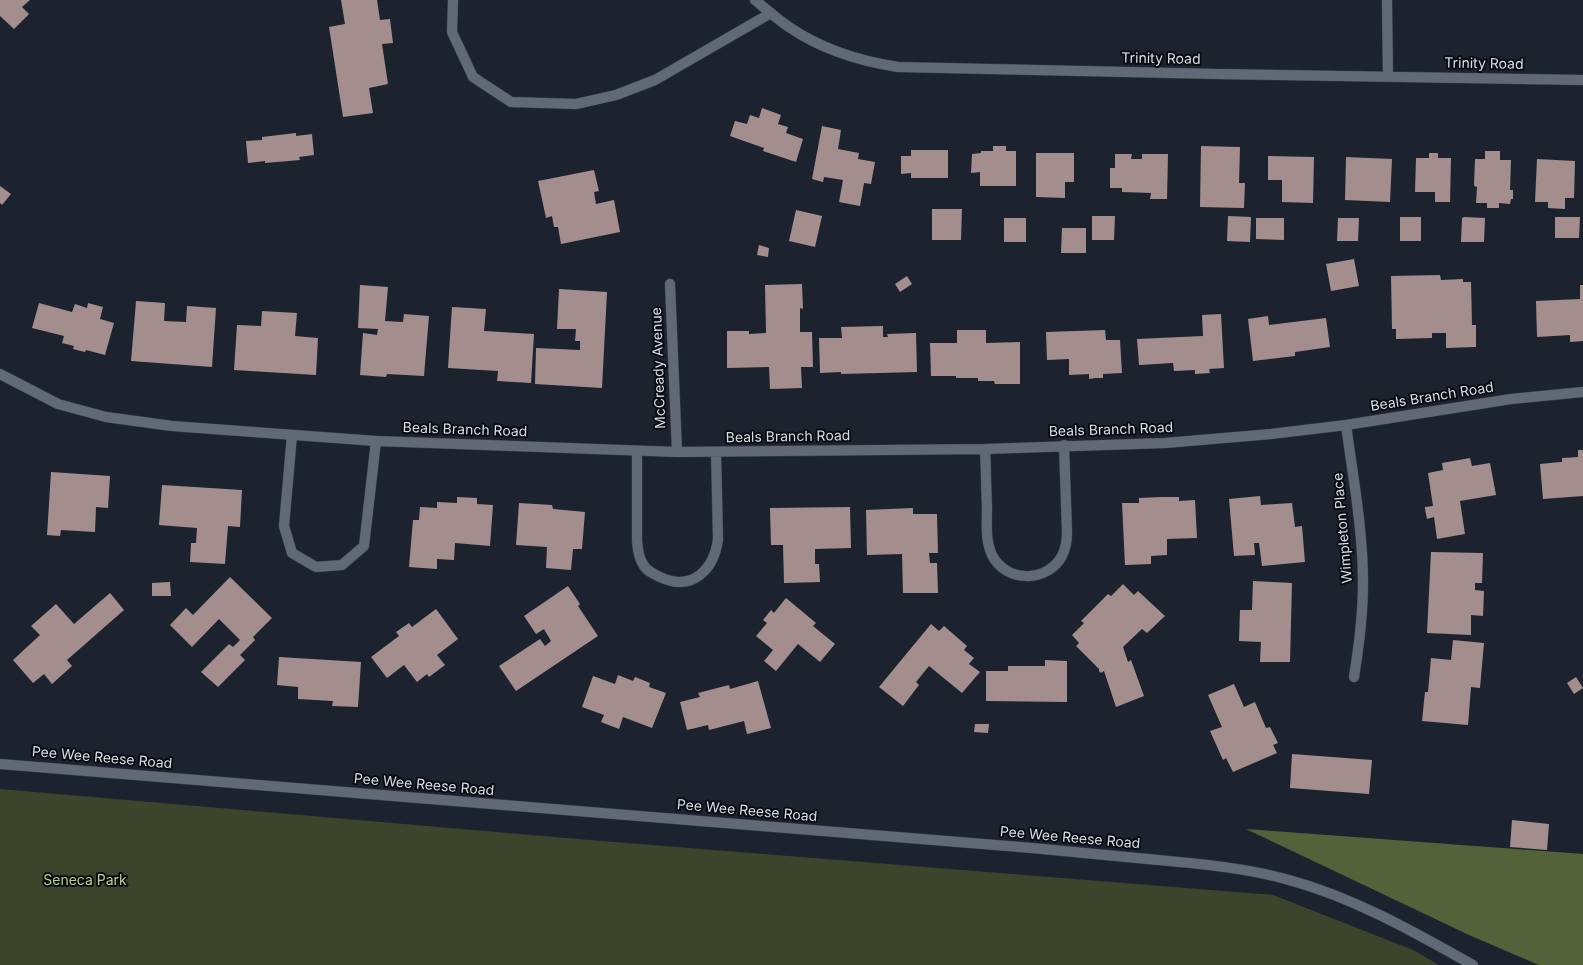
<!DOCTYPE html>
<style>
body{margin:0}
canvas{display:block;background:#1c232f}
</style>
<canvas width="1583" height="965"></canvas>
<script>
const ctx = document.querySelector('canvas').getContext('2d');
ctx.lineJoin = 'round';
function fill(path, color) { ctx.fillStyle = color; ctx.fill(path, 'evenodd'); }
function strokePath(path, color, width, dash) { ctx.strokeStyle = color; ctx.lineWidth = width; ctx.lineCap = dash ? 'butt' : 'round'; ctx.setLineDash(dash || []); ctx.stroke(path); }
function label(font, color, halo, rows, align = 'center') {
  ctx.font = font + ' Inter,sans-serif'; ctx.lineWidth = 4; ctx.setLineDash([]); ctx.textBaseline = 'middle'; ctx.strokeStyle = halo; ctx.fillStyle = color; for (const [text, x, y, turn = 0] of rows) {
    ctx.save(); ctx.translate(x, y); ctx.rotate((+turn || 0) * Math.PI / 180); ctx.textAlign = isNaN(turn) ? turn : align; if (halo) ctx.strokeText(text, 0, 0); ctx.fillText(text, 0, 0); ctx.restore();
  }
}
fill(new Path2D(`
 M 0,789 L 577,839 L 1273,895 L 1413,950 L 1439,965 L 0,965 Z`), '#3c452b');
fill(new Path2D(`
 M 1246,829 L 1583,854 L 1583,965 L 1539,965 L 1469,935 Z`), '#546239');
fill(new Path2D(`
 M 0,0 L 30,0 L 22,7 L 29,14 L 14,29 L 0,16 Z
 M 341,0 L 377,0 L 380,20 L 390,19 L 393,43 L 382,44 L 388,84 L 369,88 L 373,113 L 343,117 L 329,27 L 345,24 Z
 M 762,108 L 781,115 L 778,124 L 788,127 L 786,133 L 803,139 L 796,162 L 763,151 L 764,148 L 730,136 L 735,121 L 747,124 L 750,115 L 759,118 Z
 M 822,126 L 841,130 L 838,149 L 859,153 L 858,159 L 875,162 L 871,184 L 864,183 L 860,206 L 839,202 L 843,180 L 824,177 L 823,182 L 812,179 Z
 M 296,133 L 296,136 L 312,134 L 314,155 L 299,157 L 300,160 L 265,163 L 265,161 L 248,163 L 246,141 L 262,140 L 262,137 Z
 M 993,146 L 1006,146 L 1006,151 L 1016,151 L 1016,186 L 980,186 L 980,172 L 971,173 L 972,154 L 981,153 L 981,151 L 993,151 Z
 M 1201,146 L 1240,147 L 1239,183 L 1245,183 L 1244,208 L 1200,207 Z
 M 911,150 L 948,150 L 948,178 L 911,178 L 911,173 L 901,174 L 901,156 L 911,156 Z
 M 1485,151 L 1500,151 L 1500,160 L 1511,160 L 1510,190 L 1513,190 L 1513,199 L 1511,199 L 1510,204 L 1499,203 L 1499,208 L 1487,208 L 1487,203 L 1476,203 L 1477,187 L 1474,186 L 1475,159 L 1485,159 Z
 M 1036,153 L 1074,153 L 1074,182 L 1065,182 L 1065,198 L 1036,197 Z
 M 1429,153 L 1438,153 L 1438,158 L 1451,158 L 1450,202 L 1435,202 L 1435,192 L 1415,192 L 1416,158 L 1429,158 Z
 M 1115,154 L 1132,154 L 1131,159 L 1142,159 L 1142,154 L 1168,154 L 1167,199 L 1150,199 L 1151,193 L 1122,192 L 1122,188 L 1110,188 L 1110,168 L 1115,168 Z
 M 1268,156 L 1314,157 L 1313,203 L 1282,202 L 1282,180 L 1268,180 Z
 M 1346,157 L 1392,159 L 1390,202 L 1345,200 Z
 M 1537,159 L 1575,161 L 1574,198 L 1565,198 L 1565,209 L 1548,208 L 1548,202 L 1535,202 Z
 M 594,170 L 599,191 L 594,192 L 596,204 L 614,200 L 620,232 L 561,244 L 558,227 L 554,227 L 552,216 L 546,218 L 538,181 Z
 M 0,186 L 11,194 L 2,205 L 0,203 Z
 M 932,209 L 962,209 L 961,240 L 932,240 Z
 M 796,210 L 822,216 L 815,247 L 789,241 Z
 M 1092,216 L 1115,216 L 1114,240 L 1092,240 Z
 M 1228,216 L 1251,217 L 1250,242 L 1227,241 Z
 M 1400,217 L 1421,217 L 1421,241 L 1400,241 Z
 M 1464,217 L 1485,218 L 1484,242 L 1461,242 L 1462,218 Z
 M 1555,217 L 1580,217 L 1579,238 L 1555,238 Z
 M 1004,218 L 1026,218 L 1026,242 L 1004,242 Z
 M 1256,218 L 1284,218 L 1284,240 L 1256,239 Z
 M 1338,218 L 1359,218 L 1358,241 L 1337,241 Z
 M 1062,228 L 1086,228 L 1086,253 L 1061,253 Z
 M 759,245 L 769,248 L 768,257 L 757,255 Z
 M 1354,259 L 1359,286 L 1331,291 L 1326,264 Z
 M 1440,275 L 1441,280 L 1463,279 L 1463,282 L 1471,282 L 1472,325 L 1476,325 L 1476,347 L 1446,348 L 1446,333 L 1432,333 L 1432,338 L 1396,339 L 1396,329 L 1392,329 L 1391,276 Z
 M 907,276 L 912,284 L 900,292 L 895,284 Z
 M 802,284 L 803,309 L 800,308 L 800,332 L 812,332 L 813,367 L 801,367 L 802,388 L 770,389 L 769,367 L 727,368 L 727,331 L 749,331 L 749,334 L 766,333 L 765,285 Z
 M 360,285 L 388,287 L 385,321 L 403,322 L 404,314 L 429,316 L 424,376 L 387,374 L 386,377 L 360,375 L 363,333 L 377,335 L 378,329 L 358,328 Z
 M 1580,285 L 1583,285 L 1583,341 L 1570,342 L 1570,335 L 1537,337 L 1536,301 L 1580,299 Z
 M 559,289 L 607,292 L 602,388 L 535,384 L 536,348 L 580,350 L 580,341 L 575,341 L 576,329 L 557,329 Z
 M 136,301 L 165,303 L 164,321 L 186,322 L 187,306 L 216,308 L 212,367 L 131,361 Z
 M 39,303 L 72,312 L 75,304 L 87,308 L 88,303 L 103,307 L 100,319 L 114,323 L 105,355 L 86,350 L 85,352 L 73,349 L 74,346 L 62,343 L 64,336 L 32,328 Z
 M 452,307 L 486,309 L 484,331 L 534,334 L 531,383 L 497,381 L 498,371 L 448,368 Z
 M 262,311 L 297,313 L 295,336 L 318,338 L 316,375 L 234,370 L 237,325 L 261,326 Z
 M 1221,314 L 1224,368 L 1209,369 L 1210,373 L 1195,374 L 1195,370 L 1174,371 L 1173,363 L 1139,365 L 1137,339 L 1203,336 L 1202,315 Z
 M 1268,316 L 1269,325 L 1326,318 L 1330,347 L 1295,352 L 1295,356 L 1253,361 L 1248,319 Z
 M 883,326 L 883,337 L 888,337 L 887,334 L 916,333 L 917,372 L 841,374 L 841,372 L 820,373 L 819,338 L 842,338 L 841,327 Z
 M 957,330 L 986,330 L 986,343 L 1020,342 L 1020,384 L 995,384 L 994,381 L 978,381 L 978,378 L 956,378 L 956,376 L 931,376 L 930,343 L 957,343 Z
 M 1105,330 L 1106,340 L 1120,340 L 1122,373 L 1103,374 L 1103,378 L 1096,378 L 1089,379 L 1089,374 L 1069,375 L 1069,359 L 1047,360 L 1046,332 Z
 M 1578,450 L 1583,450 L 1583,496 L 1543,499 L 1540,464 L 1560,462 L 1562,462 L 1562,458 L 1578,457 Z
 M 1470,458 L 1472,466 L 1490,463 L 1496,495 L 1460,501 L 1465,534 L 1437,539 L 1434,517 L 1427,519 L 1425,509 L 1425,507 L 1433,506 L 1428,473 L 1443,470 L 1442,463 Z
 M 51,472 L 110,476 L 108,508 L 96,507 L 95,532 L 61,530 L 60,536 L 47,535 Z
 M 162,485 L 242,490 L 240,527 L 228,526 L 225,564 L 190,562 L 191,543 L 196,543 L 197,528 L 159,525 Z
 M 1260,496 L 1261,505 L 1292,503 L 1295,527 L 1302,526 L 1305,562 L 1262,566 L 1259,543 L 1254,543 L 1255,555 L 1234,556 L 1229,499 Z
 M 457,497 L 477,498 L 477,504 L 493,505 L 490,546 L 455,543 L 454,560 L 437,559 L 437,569 L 409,567 L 413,520 L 419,520 L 420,507 L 437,508 L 437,502 L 457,503 Z
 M 1161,497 L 1179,497 L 1179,501 L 1195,500 L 1197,538 L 1167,539 L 1167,555 L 1151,556 L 1151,564 L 1125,565 L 1122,503 L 1139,503 L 1139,498 Z
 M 519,503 L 552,505 L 553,509 L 585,512 L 582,549 L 573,549 L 571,570 L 546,568 L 547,547 L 516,545 Z
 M 850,507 L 851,548 L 815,549 L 815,564 L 819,564 L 820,582 L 784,583 L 783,545 L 771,545 L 770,508 Z
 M 913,508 L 913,514 L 937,514 L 938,553 L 929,553 L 930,563 L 937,563 L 938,593 L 903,593 L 902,554 L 867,555 L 866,510 Z
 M 1431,552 L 1483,553 L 1482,583 L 1475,583 L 1475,590 L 1484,591 L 1483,616 L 1471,615 L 1471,635 L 1427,633 Z
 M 230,577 L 272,618 L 253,637 L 255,640 L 240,655 L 245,660 L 218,687 L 201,672 L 229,644 L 233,647 L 240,640 L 219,619 L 192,647 L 170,625 L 186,608 L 193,615 Z
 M 1253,581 L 1292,583 L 1290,662 L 1260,662 L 1261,642 L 1239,641 L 1240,610 L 1252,610 Z
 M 170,582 L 171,596 L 152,596 L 152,583 Z
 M 1123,584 L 1134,595 L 1138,591 L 1165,616 L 1147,633 L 1142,629 L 1123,647 L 1128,662 L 1131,660 L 1144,696 L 1116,707 L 1104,671 L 1101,673 L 1099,671 L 1099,669 L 1076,646 L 1079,643 L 1072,635 L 1084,623 L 1081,621 L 1108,594 L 1111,596 Z
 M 568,586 L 580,604 L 578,606 L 598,636 L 516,691 L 499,666 L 540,639 L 545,646 L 551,641 L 544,629 L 536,634 L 524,616 Z
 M 110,593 L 124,610 L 67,660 L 72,666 L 52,684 L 44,674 L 33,683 L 13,660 L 40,635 L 31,626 L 56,604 L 74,624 Z
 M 786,598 L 816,623 L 813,626 L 835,644 L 820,662 L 798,644 L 776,671 L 764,661 L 773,650 L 756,636 L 767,623 L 763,620 L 771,610 L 774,613 Z
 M 436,609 L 458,639 L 437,655 L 445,665 L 429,677 L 427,674 L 417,682 L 404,665 L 387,678 L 371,657 L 399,636 L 396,632 L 409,623 L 412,627 Z
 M 931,624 L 939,631 L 944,626 L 967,646 L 964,650 L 974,658 L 969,664 L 980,672 L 962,693 L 929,666 L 916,682 L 919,685 L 903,706 L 879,687 Z
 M 1453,640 L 1484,643 L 1480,688 L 1471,687 L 1468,725 L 1422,721 L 1425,692 L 1428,692 L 1431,658 L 1451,660 Z
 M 279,657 L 361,662 L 358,707 L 332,706 L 333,701 L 298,699 L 298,687 L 277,685 Z
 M 1045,660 L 1067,661 L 1067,702 L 986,701 L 986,671 L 1008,671 L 1008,666 L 1045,666 Z
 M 618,675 L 633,681 L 635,677 L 650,683 L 649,687 L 666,693 L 652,728 L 623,717 L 619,729 L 601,722 L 604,715 L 582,707 L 593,676 L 615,684 Z
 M 1576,677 L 1583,688 L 1574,694 L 1567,683 Z
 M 758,681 L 771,728 L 747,734 L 744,721 L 709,730 L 708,725 L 687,730 L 680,702 L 700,697 L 698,693 L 729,685 L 730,689 Z
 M 1234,684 L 1244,707 L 1255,702 L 1266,728 L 1270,727 L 1278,743 L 1273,745 L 1277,753 L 1233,772 L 1226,758 L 1223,760 L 1210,731 L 1222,727 L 1208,695 Z
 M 975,724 L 989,724 L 988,733 L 974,732 Z
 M 1292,754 L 1372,760 L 1369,794 L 1290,788 Z
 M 1512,820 L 1549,824 L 1547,850 L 1510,847 Z`), '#a38e8d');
const lane = new Path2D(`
 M 453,0 L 452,32 L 473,77 L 511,102 L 576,104 L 616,95 L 655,80 L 771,13`);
const street = new Path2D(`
 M 755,0 C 766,9 777,19 789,27 C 821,49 859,61 898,67 L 1218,74 L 1583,80
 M 1387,0 L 1388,77
 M 670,284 L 677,452
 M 0,374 L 58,404 L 106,417 L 172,426 L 376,441 L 677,452 L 985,449 L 1165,443 L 1271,434 L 1346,425 L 1511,399 L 1583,392
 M 1346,425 C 1353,477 1363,530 1363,583 C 1363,615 1359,646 1354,677
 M 292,435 L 284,526 L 292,553 L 316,567 L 342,565 L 364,546 L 376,441
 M 985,449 C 986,468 986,487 987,507 C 987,522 985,540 992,555 C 1006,583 1047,583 1062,556 C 1066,548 1067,541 1067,532 L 1064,445
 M 637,451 L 637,541 C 638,549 638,557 643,564 C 646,571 654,574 660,577 C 692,592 714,570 718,539 L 716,452
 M 0,764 L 1032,848 C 1074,852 1116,856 1158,860 C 1202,864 1247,868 1289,880 C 1355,898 1414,932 1473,965`);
strokePath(lane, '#393e49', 11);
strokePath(street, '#393e49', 11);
strokePath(lane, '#616977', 10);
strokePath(street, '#616977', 10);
label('14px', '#d9dde6', '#090d12', [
 ["Trinity Road",1161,59,1],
 ["Trinity Road",1484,64,1],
 ["McCready Avenue",659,368,-92],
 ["Beals Branch Road",1432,397,-9],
 ["Beals Branch Road",465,430,2],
 ["Beals Branch Road",1111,430,-2],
 ["Beals Branch Road",788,437,-1],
 ["Wimpleton Place",1343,528,-95],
 ["Pee Wee Reese Road",102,758,5],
 ["Pee Wee Reese Road",424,785,5],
 ["Pee Wee Reese Road",747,811,5],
 ["Pee Wee Reese Road",1070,838,5]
]);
label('14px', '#b9d08c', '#090d12', [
 ["Seneca Park",85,881]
]);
</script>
